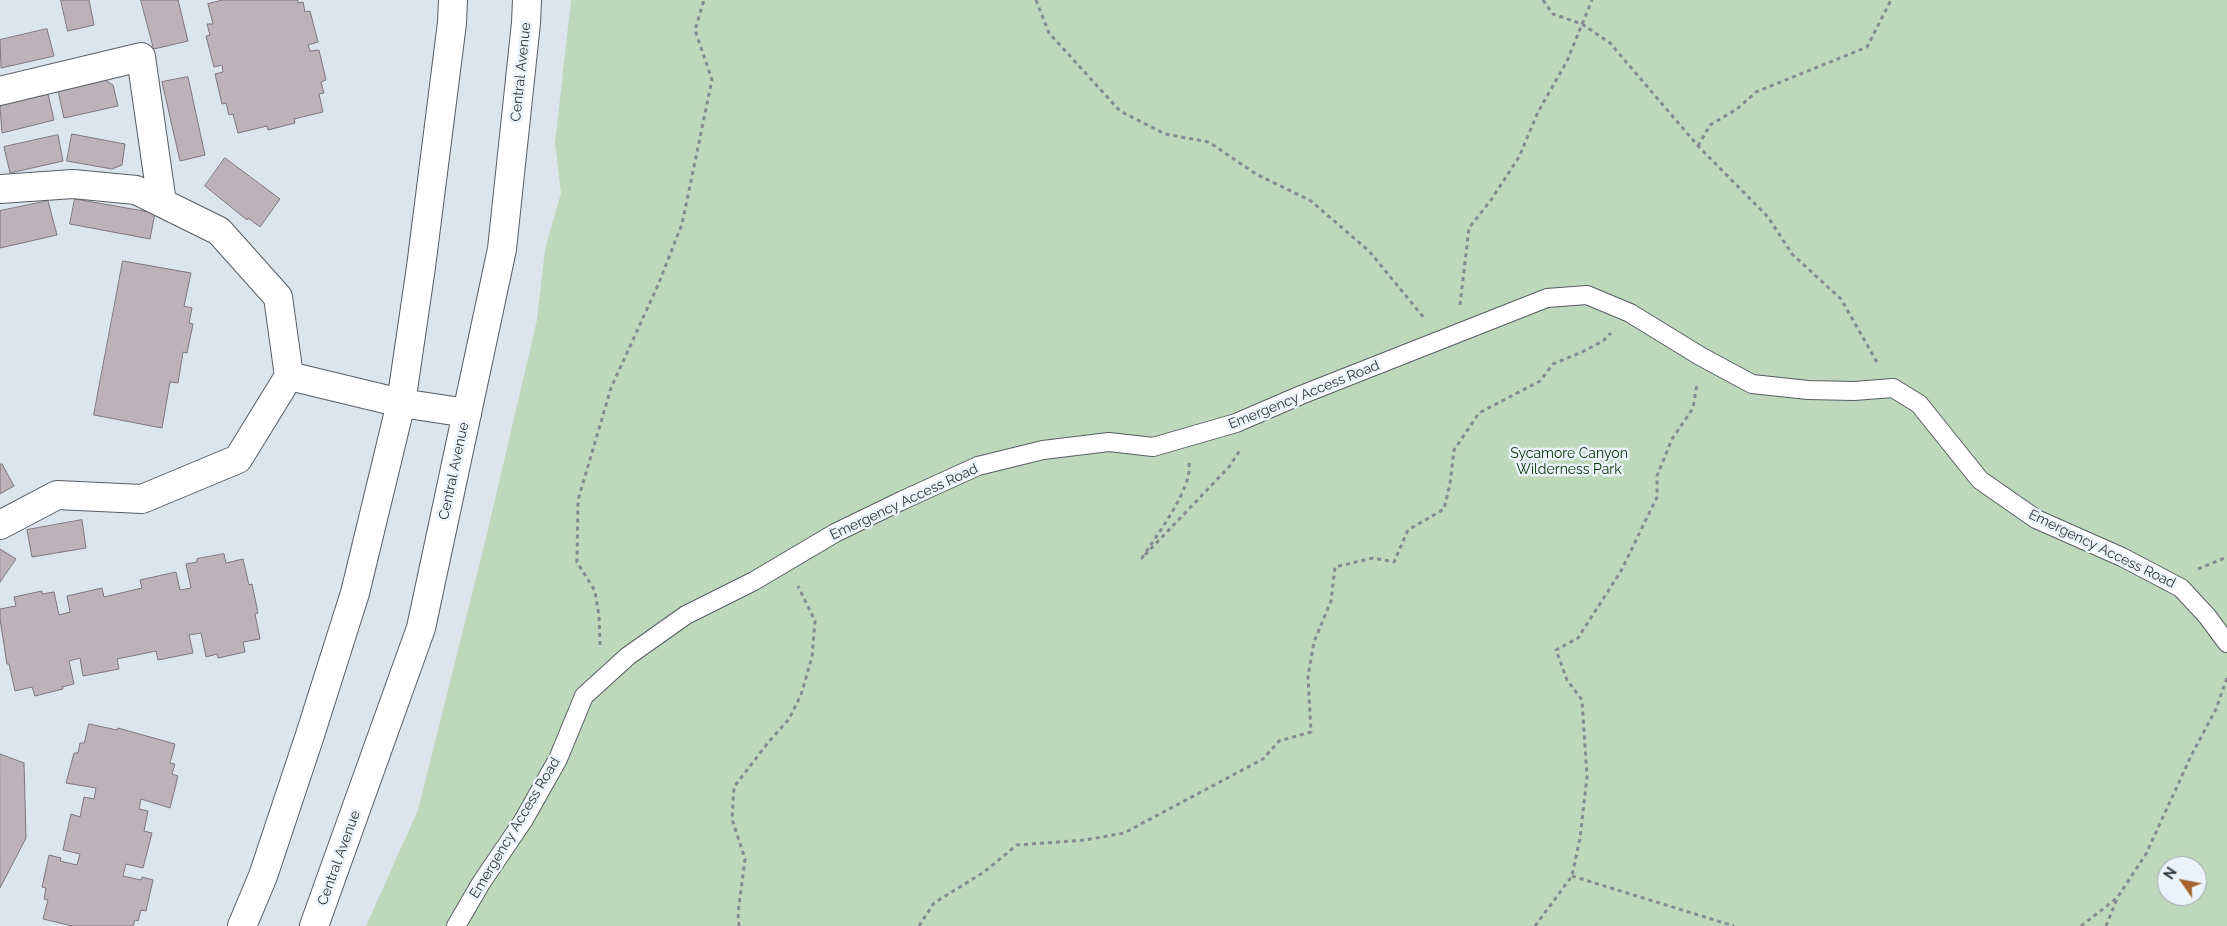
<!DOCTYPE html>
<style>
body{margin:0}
#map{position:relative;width:2227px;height:926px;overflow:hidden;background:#dde5ec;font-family:Raleway,sans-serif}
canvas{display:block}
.north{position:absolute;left:2157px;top:856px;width:50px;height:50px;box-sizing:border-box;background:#ebf2fa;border:1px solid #a1a6ac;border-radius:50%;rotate:303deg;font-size:14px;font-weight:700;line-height:20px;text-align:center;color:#323538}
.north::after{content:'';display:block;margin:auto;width:18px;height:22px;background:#a5632f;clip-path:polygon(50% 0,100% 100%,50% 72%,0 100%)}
</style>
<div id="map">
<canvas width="2227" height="926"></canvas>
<div class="north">N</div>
</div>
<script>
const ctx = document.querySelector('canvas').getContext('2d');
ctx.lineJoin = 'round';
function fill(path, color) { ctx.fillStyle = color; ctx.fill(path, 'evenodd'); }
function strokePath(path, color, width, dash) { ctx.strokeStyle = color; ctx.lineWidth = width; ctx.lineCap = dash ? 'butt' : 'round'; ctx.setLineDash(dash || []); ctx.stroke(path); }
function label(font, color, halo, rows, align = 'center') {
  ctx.font = font + ' Raleway,sans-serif'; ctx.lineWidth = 5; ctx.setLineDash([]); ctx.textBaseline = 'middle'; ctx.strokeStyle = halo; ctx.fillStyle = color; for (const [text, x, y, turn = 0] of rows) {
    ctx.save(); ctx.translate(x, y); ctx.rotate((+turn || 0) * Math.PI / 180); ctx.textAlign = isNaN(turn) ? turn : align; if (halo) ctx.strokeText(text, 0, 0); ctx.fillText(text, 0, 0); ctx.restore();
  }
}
fill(new Path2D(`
 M 571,0 L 2227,0 L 2227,926 L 366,926 L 418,810 L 485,542 L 537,320 L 545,249 L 561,193 L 555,143 ZM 2167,866 L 2197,866 L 2197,896 L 2167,896 Z`), '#bdd8bb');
const building = new Path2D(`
 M 61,0 L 89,0 L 94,25 L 68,31 Z
 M 141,0 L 178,0 L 188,41 L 154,49 Z
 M 223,0 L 298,0 L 298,3 L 303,2 L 305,12 L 310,11 L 318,42 L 308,45 L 310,51 L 319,50 L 326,80 L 321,82 L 324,93 L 319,94 L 323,112 L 294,119 L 295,123 L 268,130 L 267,126 L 238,133 L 233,114 L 229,115 L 226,103 L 222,104 L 215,74 L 223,72 L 222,65 L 214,67 L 206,36 L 210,35 L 207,24 L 213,24 L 208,4 Z
 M 47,29 L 54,56 L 1,68 L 0,40 Z
 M 188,77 L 205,155 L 180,161 L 162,82 Z
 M 105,80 L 113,85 L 118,106 L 64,118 L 58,91 Z
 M 48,94 L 54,120 L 2,133 L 0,107 L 2,105 Z
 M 72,134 L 125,144 L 122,165 L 112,169 L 67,161 Z
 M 58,135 L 63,161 L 10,173 L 4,147 Z
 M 225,158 L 280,199 L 260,227 L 248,218 L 247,220 L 205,186 Z
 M 75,199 L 155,213 L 150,239 L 70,224 Z
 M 48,201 L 57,235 L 0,248 L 0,211 Z
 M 123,261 L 191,273 L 184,306 L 192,308 L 189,323 L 193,324 L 187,353 L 183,352 L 178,383 L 170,382 L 162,428 L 94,415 Z
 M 2,464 L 14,486 L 0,494 L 0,465 Z
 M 82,520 L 86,548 L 32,557 L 27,530 Z
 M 0,549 L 16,559 L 0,582 Z
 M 224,554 L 226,563 L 243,559 L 249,585 L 252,584 L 258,613 L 255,614 L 260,639 L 243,642 L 245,652 L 218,658 L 217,654 L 206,657 L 201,633 L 189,635 L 193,653 L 158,660 L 156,651 L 117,659 L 119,669 L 83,676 L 80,658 L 69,661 L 74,684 L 62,687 L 63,689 L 35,696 L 32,687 L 15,691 L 9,664 L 7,664 L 0,619 L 0,609 L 16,606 L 14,597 L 42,591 L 42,594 L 54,592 L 59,615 L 70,612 L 67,596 L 102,588 L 104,597 L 142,588 L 140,580 L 176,572 L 180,590 L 191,588 L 186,564 L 197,562 L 197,559 Z
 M 89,724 L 117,730 L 118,728 L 175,744 L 170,763 L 175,764 L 172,774 L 178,776 L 170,808 L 141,799 L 139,809 L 148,811 L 144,831 L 152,833 L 143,868 L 126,864 L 123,876 L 141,880 L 142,877 L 153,880 L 146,911 L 141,910 L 138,921 L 135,920 L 133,926 L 72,926 L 43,919 L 48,900 L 44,899 L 46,888 L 42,887 L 49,855 L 61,858 L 60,861 L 77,865 L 80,854 L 63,850 L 71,814 L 80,817 L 84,797 L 94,799 L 96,788 L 66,783 L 74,753 L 78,753 L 80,743 L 84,743 Z
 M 0,754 L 24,763 L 26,838 L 0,888 Z`);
fill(building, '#bcb3b9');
strokePath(building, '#7e767c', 1);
const lane = new Path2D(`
 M 456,926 L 481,883 L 523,821 L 558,759 L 584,696 L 628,656 L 686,615 L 754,581 L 835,533 L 903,500 L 978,466 L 1043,450 L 1109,442 L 1153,447 L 1236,423 L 1301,395 L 1547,298 L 1587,295 L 1630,313 L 1700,356 L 1752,384 L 1808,390 L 1854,391 L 1893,388 L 1919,404 L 1980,480 L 2036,519 L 2122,557 L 2181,588 L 2207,616 L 2227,643`);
const street = new Path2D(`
 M 0,91 L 141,57 L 162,203
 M 0,189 L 73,184 L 136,190 L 219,231 L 278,297 L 289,376 L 238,459 L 142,499 L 57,495 L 0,525
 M 289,376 L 401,403 L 467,413`);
const secondary = new Path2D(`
 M 242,926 L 263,876 L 310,735 L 355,593 L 401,403 L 421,267 L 452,23 L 453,0
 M 314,926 L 421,628 L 502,249 L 526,23 L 527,0`);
strokePath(lane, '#575d64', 20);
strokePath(street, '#575d64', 30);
strokePath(secondary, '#575d64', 30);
strokePath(new Path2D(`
 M 1036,0 L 1049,33 L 1120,111 L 1165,134 L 1209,142 L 1256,174 L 1311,201 L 1369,251 L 1425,319
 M 1543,0 L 1553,14 L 1582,24 L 1610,43 L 1698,146 L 1768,217 L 1792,254 L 1841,299 L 1878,364
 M 1698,146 L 1710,125 L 1737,109 L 1756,92 L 1867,47 L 1891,0
 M 1460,305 L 1469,228 L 1491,200 L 1519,157 L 1538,112 L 1567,61 L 1592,0
 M 1189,463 C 1193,488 1156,536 1142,558 L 1229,467 L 1240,450
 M 2198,569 L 2227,557
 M 600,645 L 599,616 L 595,591 L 577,562 L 578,500 L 611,388 L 658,285 L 682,224 L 712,80 L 695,30 L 704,0
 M 1572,876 L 1734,926
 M 739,926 L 738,913 L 745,859 L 732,819 L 734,787 L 767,744 L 789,719 L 801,695 L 812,657 L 815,621 L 798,586
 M 919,926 L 934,903 L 984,872 L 1017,845 L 1085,840 L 1124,833 L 1263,759 L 1279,741 L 1311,732 L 1308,676 L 1314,642 L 1331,601 L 1335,567 L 1373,558 L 1394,562 L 1408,530 L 1444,509 L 1450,484 L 1454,450 L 1479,413 L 1540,381 L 1553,364 L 1582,352 L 1603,341 L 1611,333
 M 1535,926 L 1572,876 L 1580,838 L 1587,777 L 1582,700 L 1567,680 L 1556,650 L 1578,638 L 1621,571 L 1657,497 L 1657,476 L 1672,439 L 1693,408 L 1697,384
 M 2081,926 L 2117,898 L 2146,854 L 2191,756 L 2216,709 L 2227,678
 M 2106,926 L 2117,899`), '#858b90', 3, [4, 4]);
strokePath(lane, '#fff', 18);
strokePath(street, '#fff', 28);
strokePath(secondary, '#fff', 28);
label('14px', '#323538', '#ebf2fa', [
 ["Central Avenue",521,72,-84],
 ["Emergency Access Road",1304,395,-22],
 ["Central Avenue",454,471,-78],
 ["Emergency Access Road",904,502,-25],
 ["Emergency Access Road",2102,549,26],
 ["Emergency Access Road",515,828,-59],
 ["Central Avenue",339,858,-70]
]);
label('14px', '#003502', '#ebf2fa', [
 ["Sycamore Canyon",1569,454],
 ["Wilderness Park",1569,470]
]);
</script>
